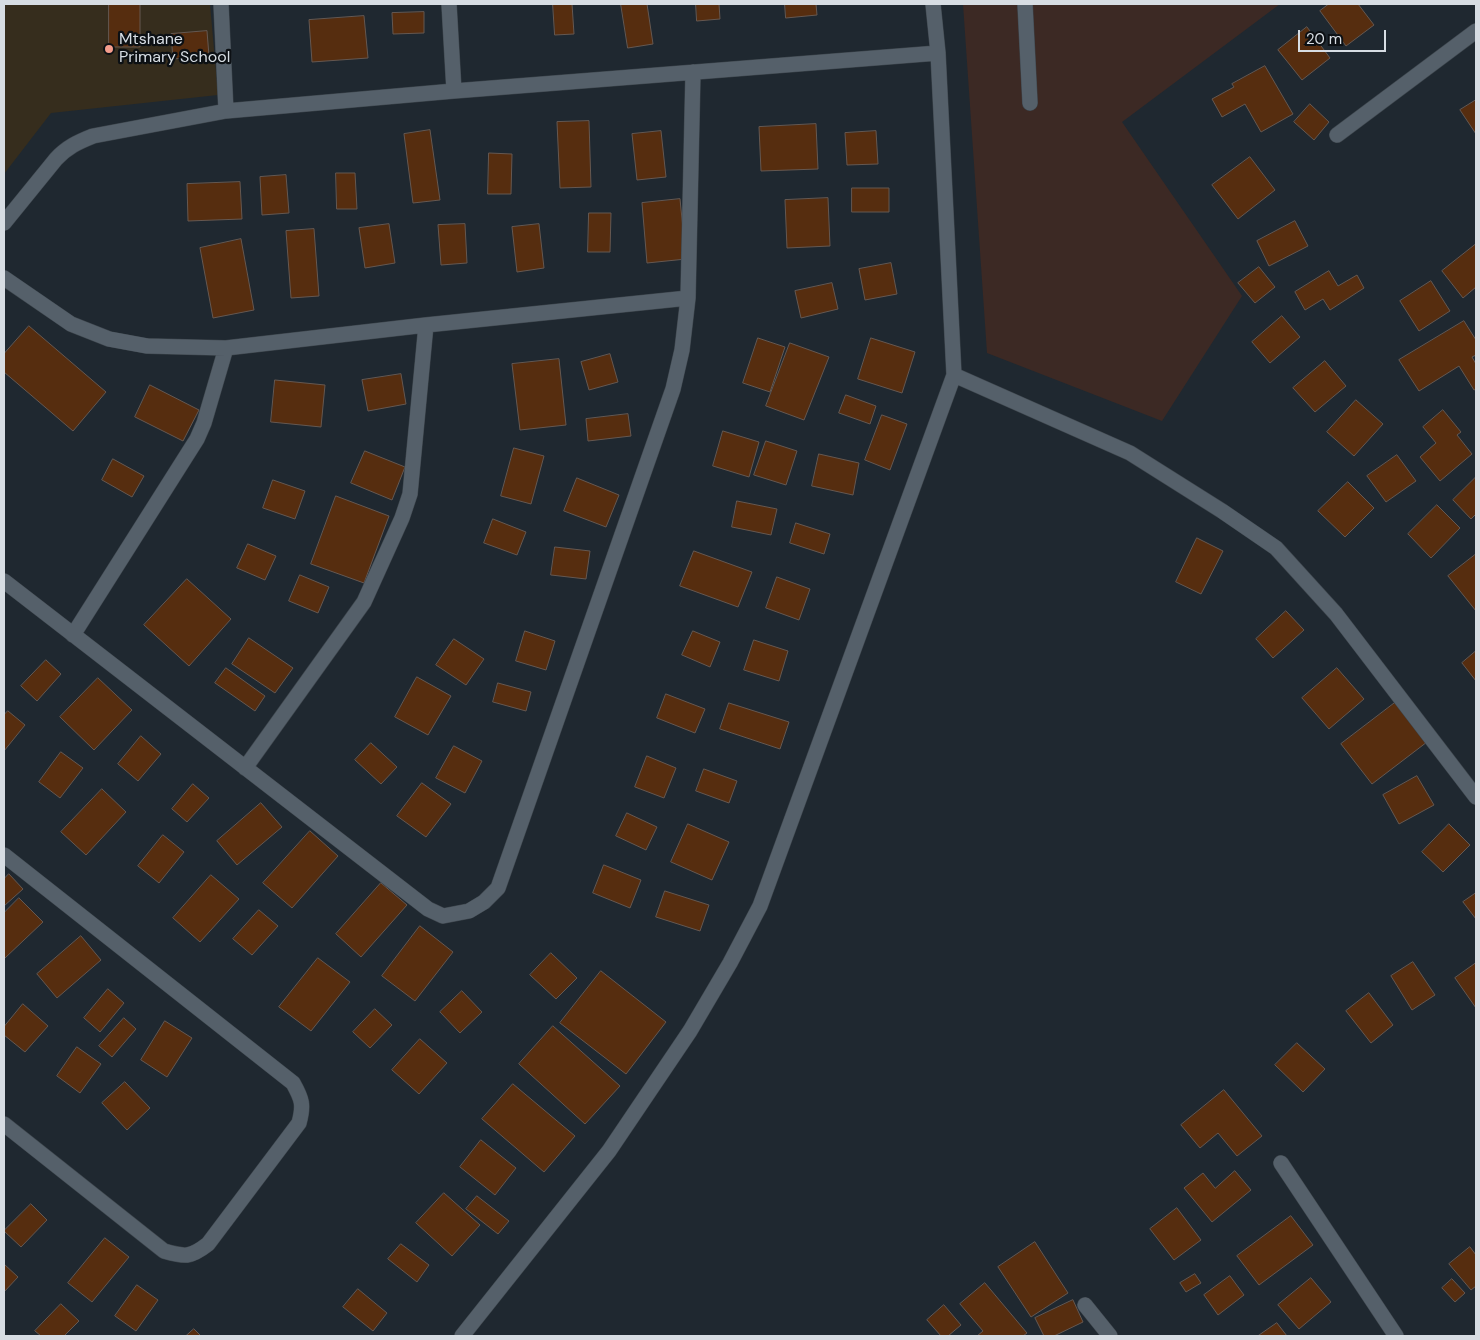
<!DOCTYPE html>
<style>
body{margin:0}
#map{position:relative;width:1480px;height:1340px;overflow:hidden;background:#1f2830;font-family:"DM Sans",sans-serif}
canvas{display:block}
.frame{position:absolute;inset:0;border:5px solid #d7dde3;pointer-events:none}
.scale{position:absolute;left:1298px;top:30px;width:88px;height:22px;box-sizing:border-box;border:2px solid #d7dde3;border-top:0;padding-left:6px;font-size:15px;line-height:18px;white-space:nowrap;color:#d7dde3;-webkit-text-stroke:4px #0c1014;paint-order:stroke}
</style>
<div id="map">
<canvas width="1480" height="1340"></canvas>
<div class="frame"></div>
<div class="scale">20 m</div>
</div>
<script>
const ctx = document.querySelector('canvas').getContext('2d');
ctx.lineJoin = 'round';
function fill(path, color) { ctx.fillStyle = color; ctx.fill(path, 'evenodd'); }
function strokePath(path, color, width, dash) { ctx.strokeStyle = color; ctx.lineWidth = width; ctx.lineCap = dash ? 'butt' : 'round'; ctx.setLineDash(dash || []); ctx.stroke(path); }
function label(font, color, halo, rows, align = 'center') {
  ctx.font = font + ' "DM Sans",sans-serif'; ctx.lineWidth = 4.5; ctx.setLineDash([]); ctx.textBaseline = 'middle'; ctx.strokeStyle = halo; ctx.fillStyle = color; for (const [text, x, y, turn = 0] of rows) {
    ctx.save(); ctx.translate(x, y); ctx.rotate((+turn || 0) * Math.PI / 180); ctx.textAlign = isNaN(turn) ? turn : align; if (halo) ctx.strokeText(text, 0, 0); ctx.fillText(text, 0, 0); ctx.restore();
  }
}
fill(new Path2D(`
 M 963,4 L 1280,4 L 1122,122 L 1242,296 L 1162,421 L 987,353 Z`), '#3c2924');
fill(new Path2D(`
 M 4,4 L 210,4 L 218,95 L 51,113 L 4,174 Z`), '#362d1d');
const building = new Path2D(`
 M 109,4 L 140,4 L 140,47 L 109,47 Z
 M 553,4 L 572,4 L 574,34 L 555,35 Z
 M 621,4 L 647,4 L 653,44 L 628,48 Z
 M 696,4 L 719,4 L 720,19 L 697,21 Z
 M 785,4 L 816,4 L 817,15 L 786,18 Z
 M 1329,4 L 1358,4 L 1374,25 L 1346,46 L 1320,11 Z
 M 424,12 L 424,33 L 393,34 L 392,13 Z
 M 364,16 L 368,58 L 312,62 L 309,20 Z
 M 1307,27 L 1330,58 L 1302,80 L 1278,50 Z
 M 207,31 L 209,56 L 173,59 L 171,34 Z
 M 1265,66 L 1293,114 L 1261,132 L 1245,104 L 1222,117 L 1212,99 L 1234,87 L 1232,84 Z
 M 1476,100 L 1476,134 L 1460,110 Z
 M 1310,104 L 1329,122 L 1314,140 L 1294,122 Z
 M 589,121 L 591,187 L 560,188 L 557,122 Z
 M 816,124 L 818,169 L 761,171 L 759,127 Z
 M 430,130 L 440,200 L 413,203 L 404,134 Z
 M 661,131 L 666,177 L 637,180 L 632,134 Z
 M 876,131 L 878,164 L 847,165 L 845,133 Z
 M 489,153 L 512,154 L 511,194 L 488,194 Z
 M 1250,157 L 1275,190 L 1238,219 L 1212,185 Z
 M 336,173 L 355,173 L 357,209 L 337,209 Z
 M 286,175 L 289,213 L 262,215 L 260,177 Z
 M 240,182 L 242,219 L 188,221 L 187,184 Z
 M 852,188 L 889,188 L 889,212 L 852,212 Z
 M 828,198 L 830,246 L 787,248 L 785,200 Z
 M 680,199 L 686,259 L 647,263 L 642,203 Z
 M 589,213 L 611,213 L 610,252 L 588,252 Z
 M 1295,221 L 1308,246 L 1269,266 L 1257,241 Z
 M 389,224 L 395,263 L 365,268 L 359,228 Z
 M 465,224 L 467,263 L 441,265 L 438,225 Z
 M 539,224 L 544,268 L 517,272 L 512,227 Z
 M 314,229 L 319,296 L 291,298 L 286,231 Z
 M 241,239 L 254,310 L 213,318 L 200,248 Z
 M 1476,244 L 1476,287 L 1463,298 L 1442,271 Z
 M 891,263 L 897,294 L 865,300 L 859,269 Z
 M 1259,267 L 1275,287 L 1255,303 L 1238,283 Z
 M 1329,271 L 1338,286 L 1357,275 L 1364,288 L 1330,310 L 1323,299 L 1305,310 L 1295,292 Z
 M 1431,281 L 1450,311 L 1419,331 L 1400,301 Z
 M 832,283 L 838,309 L 801,318 L 795,291 Z
 M 1282,316 L 1300,337 L 1270,363 L 1252,342 Z
 M 1464,321 L 1476,340 L 1476,355 L 1472,357 L 1476,364 L 1476,389 L 1474,390 L 1459,366 L 1419,391 L 1399,360 Z
 M 29,326 L 106,392 L 73,431 L 4,372 L 4,354 Z
 M 758,338 L 785,347 L 770,392 L 743,383 Z
 M 871,338 L 915,352 L 902,393 L 858,379 Z
 M 790,343 L 829,357 L 804,420 L 766,406 Z
 M 610,354 L 618,382 L 589,390 L 581,362 Z
 M 559,359 L 566,425 L 520,430 L 512,364 Z
 M 1325,361 L 1346,386 L 1315,412 L 1293,388 Z
 M 401,374 L 406,404 L 368,411 L 362,380 Z
 M 275,380 L 325,385 L 321,427 L 271,422 Z
 M 150,385 L 199,410 L 183,441 L 135,417 Z
 M 846,395 L 876,406 L 870,424 L 839,413 Z
 M 1356,400 L 1383,424 L 1354,456 L 1327,432 Z
 M 1443,410 L 1461,432 L 1457,435 L 1472,454 L 1440,481 L 1420,457 L 1436,443 L 1423,427 Z
 M 628,414 L 631,436 L 588,441 L 586,419 Z
 M 882,415 L 907,424 L 890,470 L 865,460 Z
 M 723,431 L 759,442 L 749,477 L 713,466 Z
 M 766,441 L 797,451 L 786,485 L 754,475 Z
 M 514,448 L 544,456 L 531,504 L 501,496 Z
 M 365,451 L 405,467 L 392,500 L 351,483 Z
 M 819,454 L 859,463 L 853,495 L 812,486 Z
 M 1397,455 L 1416,481 L 1386,502 L 1367,476 Z
 M 113,459 L 144,476 L 132,497 L 102,480 Z
 M 1476,477 L 1476,514 L 1471,519 L 1453,500 Z
 M 577,478 L 619,495 L 606,527 L 564,511 Z
 M 273,480 L 305,491 L 295,519 L 263,508 Z
 M 1348,482 L 1374,508 L 1345,537 L 1318,511 Z
 M 336,496 L 389,516 L 364,583 L 311,564 Z
 M 737,501 L 777,509 L 771,535 L 732,527 Z
 M 1437,505 L 1460,528 L 1431,558 L 1408,534 Z
 M 493,519 L 526,532 L 517,555 L 484,543 Z
 M 796,523 L 830,534 L 824,554 L 790,543 Z
 M 1197,538 L 1223,551 L 1201,594 L 1176,582 Z
 M 248,544 L 276,556 L 265,580 L 237,568 Z
 M 555,547 L 590,551 L 586,579 L 551,575 Z
 M 694,551 L 752,572 L 738,607 L 680,586 Z
 M 1475,555 L 1476,556 L 1476,611 L 1448,576 Z
 M 300,575 L 329,587 L 318,613 L 289,601 Z
 M 777,577 L 810,589 L 799,620 L 766,608 Z
 M 187,579 L 231,619 L 189,666 L 144,625 Z
 M 1286,611 L 1304,630 L 1273,658 L 1256,639 Z
 M 525,631 L 555,641 L 546,670 L 516,661 Z
 M 693,631 L 720,642 L 710,667 L 682,655 Z
 M 249,638 L 293,668 L 275,693 L 232,664 Z
 M 454,639 L 484,659 L 466,685 L 436,665 Z
 M 754,640 L 788,651 L 779,681 L 744,670 Z
 M 1476,651 L 1476,681 L 1462,663 Z
 M 46,660 L 61,674 L 37,701 L 21,686 Z
 M 226,668 L 265,696 L 255,711 L 215,683 Z
 M 1337,668 L 1364,699 L 1329,729 L 1302,698 Z
 M 417,677 L 451,696 L 428,735 L 395,717 Z
 M 98,678 L 132,710 L 94,750 L 60,717 Z
 M 498,683 L 531,692 L 526,711 L 493,702 Z
 M 666,694 L 705,709 L 695,733 L 657,718 Z
 M 1396,702 L 1427,742 L 1372,784 L 1341,744 Z
 M 729,703 L 789,722 L 780,749 L 720,729 Z
 M 8,711 L 25,725 L 4,751 L 4,715 Z
 M 141,736 L 161,754 L 138,781 L 118,764 Z
 M 371,743 L 397,767 L 381,784 L 355,760 Z
 M 454,746 L 482,761 L 465,793 L 436,778 Z
 M 61,752 L 83,768 L 60,798 L 39,782 Z
 M 647,756 L 676,768 L 664,798 L 635,787 Z
 M 704,769 L 737,781 L 729,803 L 696,791 Z
 M 1417,776 L 1434,805 L 1399,824 L 1383,795 Z
 M 422,783 L 451,804 L 426,837 L 397,816 Z
 M 193,784 L 209,798 L 187,822 L 172,809 Z
 M 102,789 L 126,812 L 86,855 L 61,832 Z
 M 261,803 L 282,827 L 237,865 L 217,841 Z
 M 627,813 L 657,827 L 646,850 L 616,836 Z
 M 688,824 L 729,842 L 712,880 L 671,862 Z
 M 1449,824 L 1470,845 L 1443,872 L 1422,852 Z
 M 310,831 L 338,856 L 292,908 L 263,883 Z
 M 163,835 L 184,852 L 159,883 L 138,866 Z
 M 604,865 L 641,880 L 630,908 L 593,893 Z
 M 9,874 L 23,889 L 4,906 L 4,879 Z
 M 211,875 L 239,899 L 200,942 L 173,918 Z
 M 381,883 L 407,905 L 361,957 L 336,934 Z
 M 665,891 L 709,905 L 700,931 L 656,917 Z
 M 1476,893 L 1476,919 L 1463,902 Z
 M 19,898 L 43,922 L 5,958 L 4,956 L 4,913 Z
 M 259,910 L 278,926 L 252,955 L 233,939 Z
 M 420,926 L 453,952 L 415,1001 L 382,976 Z
 M 81,936 L 101,960 L 57,998 L 37,974 Z
 M 551,953 L 577,978 L 556,999 L 530,975 Z
 M 318,958 L 350,982 L 311,1031 L 279,1007 Z
 M 1413,962 L 1435,995 L 1412,1010 L 1391,976 Z
 M 1476,963 L 1476,1008 L 1455,978 Z
 M 601,971 L 666,1022 L 626,1074 L 560,1023 Z
 M 108,989 L 124,1003 L 100,1032 L 84,1018 Z
 M 462,991 L 482,1012 L 460,1033 L 440,1012 Z
 M 1369,993 L 1393,1025 L 1371,1043 L 1346,1011 Z
 M 23,1004 L 48,1026 L 25,1052 L 4,1035 L 4,1027 Z
 M 375,1009 L 392,1025 L 370,1048 L 353,1032 Z
 M 124,1018 L 136,1029 L 112,1057 L 99,1046 Z
 M 165,1021 L 192,1038 L 167,1077 L 141,1060 Z
 M 553,1026 L 620,1086 L 585,1124 L 519,1064 Z
 M 420,1039 L 447,1063 L 419,1094 L 392,1070 Z
 M 1297,1043 L 1325,1069 L 1303,1092 L 1275,1065 Z
 M 77,1047 L 101,1064 L 80,1093 L 57,1076 Z
 M 125,1082 L 150,1108 L 127,1130 L 102,1103 Z
 M 513,1084 L 575,1136 L 544,1172 L 482,1119 Z
 M 1224,1090 L 1262,1136 L 1237,1156 L 1218,1133 L 1200,1148 L 1181,1125 Z
 M 481,1140 L 516,1168 L 495,1195 L 460,1167 Z
 M 1235,1171 L 1251,1190 L 1212,1222 L 1184,1188 L 1203,1173 L 1215,1188 Z
 M 444,1193 L 480,1225 L 452,1256 L 416,1223 Z
 M 477,1196 L 509,1221 L 498,1234 L 466,1209 Z
 M 31,1204 L 47,1220 L 21,1247 L 4,1231 Z
 M 1177,1208 L 1201,1240 L 1174,1260 L 1150,1229 Z
 M 1291,1216 L 1313,1245 L 1259,1285 L 1237,1256 Z
 M 105,1238 L 129,1257 L 92,1302 L 68,1283 Z
 M 1035,1242 L 1068,1293 L 1031,1317 L 998,1267 Z
 M 401,1244 L 429,1265 L 417,1282 L 388,1259 Z
 M 1470,1247 L 1476,1255 L 1476,1286 L 1471,1290 L 1449,1264 Z
 M 4,1264 L 18,1277 L 4,1292 Z
 M 1195,1274 L 1201,1283 L 1186,1292 L 1180,1283 Z
 M 1230,1276 L 1244,1295 L 1218,1315 L 1204,1295 Z
 M 1311,1278 L 1331,1302 L 1299,1329 L 1278,1305 Z
 M 1452,1279 L 1465,1293 L 1455,1302 L 1442,1288 Z
 M 985,1283 L 1027,1333 L 1023,1336 L 977,1336 L 983,1331 L 960,1304 Z
 M 137,1285 L 158,1300 L 136,1331 L 115,1316 Z
 M 358,1289 L 387,1313 L 373,1331 L 343,1307 Z
 M 1073,1300 L 1083,1322 L 1054,1336 L 1044,1336 L 1035,1318 Z
 M 61,1304 L 79,1321 L 64,1336 L 41,1336 L 35,1331 Z
 M 944,1305 L 961,1325 L 948,1336 L 941,1336 L 927,1320 Z
 M 1277,1323 L 1287,1336 L 1258,1336 Z
 M 194,1329 L 201,1336 L 186,1336 Z`);
fill(building, '#562d0f');
strokePath(building, '#655851', 1);
const minor = new Path2D(`
 M 221,4 L 226,111
 M 449,4 L 454,91
 M 1025,4 L 1030,103
 M 1337,135 L 1476,31
 M 4,223 L 56,159 C 67,147 78,142 93,136 L 226,111 L 454,91 L 938,53
 M 4,278 L 71,324 L 109,339 L 147,346 L 226,348 L 426,325 L 688,298
 M 954,375 L 1130,453 L 1222,511 L 1276,548 L 1336,614 L 1476,797
 M 4,581 L 428,909 L 443,916 L 469,911 L 484,902 L 498,888 L 673,389 L 682,350 L 688,298 L 693,72
 M 73,635 L 197,439 L 204,423 L 226,348
 M 245,768 L 364,602 L 402,518 L 410,494 L 426,325
 M 4,855 L 293,1083 C 302,1099 304,1105 299,1123 L 208,1244 C 190,1258 185,1257 164,1251 L 4,1124
 M 1281,1163 L 1396,1336
 M 1085,1305 L 1110,1336
 M 462,1336 L 609,1151 L 690,1031 L 730,963 L 760,906 L 954,375 L 938,53 L 933,4`);
strokePath(minor, '#3e464d', 16);
strokePath(minor, '#55606a', 15);
for (const [x, y, r, color] of [
 [109,49,5,"#f49d8c"]
]) { const dot = new Path2D(); dot.arc(x, y, r, 0, 2 * Math.PI); ctx.fillStyle = color; ctx.fill(dot); strokePath(dot, '#0c1014', 2); }
label('16px', '#d7dde3', '#0c1014', [
 ["Mtshane",119,40],
 ["Primary School",119,58]
], 'left');
</script>
